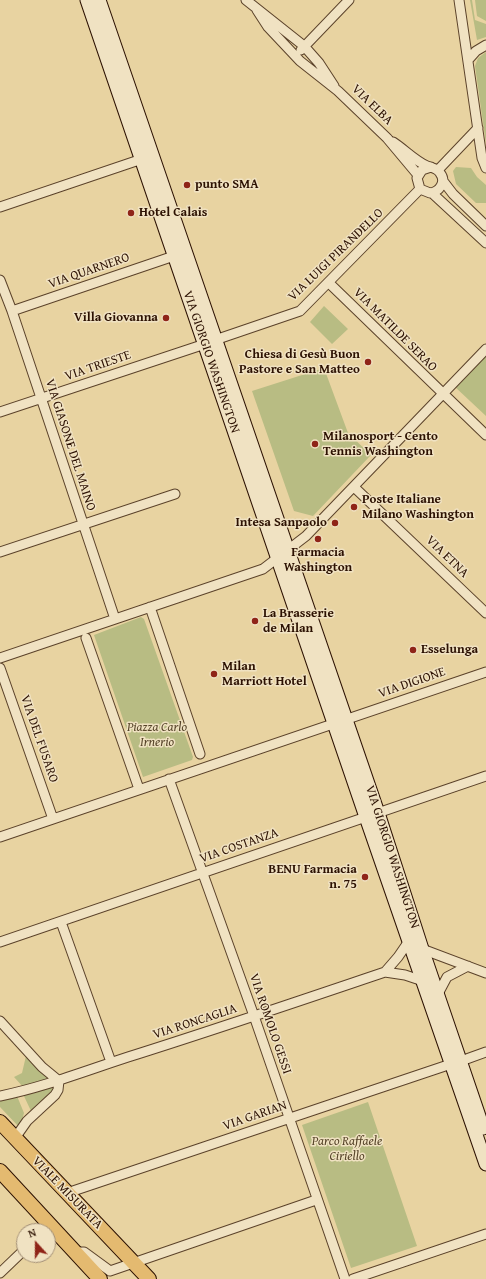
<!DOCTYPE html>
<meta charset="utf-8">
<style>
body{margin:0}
#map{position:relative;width:486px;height:1279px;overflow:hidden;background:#e8d3a1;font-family:"Gentium Book Plus",serif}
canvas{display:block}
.north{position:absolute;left:16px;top:1223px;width:40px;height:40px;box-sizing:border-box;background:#f0e2c2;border:1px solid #a28e75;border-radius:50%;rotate:339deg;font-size:11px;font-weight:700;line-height:16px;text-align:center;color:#2c1102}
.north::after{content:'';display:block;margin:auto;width:14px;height:18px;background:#8f2418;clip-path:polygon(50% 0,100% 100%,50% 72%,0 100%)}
</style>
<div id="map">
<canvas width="486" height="1279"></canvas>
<div class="north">N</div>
</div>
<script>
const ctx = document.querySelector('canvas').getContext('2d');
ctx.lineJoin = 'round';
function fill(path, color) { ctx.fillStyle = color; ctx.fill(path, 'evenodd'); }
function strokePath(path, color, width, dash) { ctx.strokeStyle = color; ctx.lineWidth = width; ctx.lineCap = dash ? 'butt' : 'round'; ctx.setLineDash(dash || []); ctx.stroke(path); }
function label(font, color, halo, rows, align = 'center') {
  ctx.font = font + ' "Gentium Book Plus",serif'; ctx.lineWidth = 3; ctx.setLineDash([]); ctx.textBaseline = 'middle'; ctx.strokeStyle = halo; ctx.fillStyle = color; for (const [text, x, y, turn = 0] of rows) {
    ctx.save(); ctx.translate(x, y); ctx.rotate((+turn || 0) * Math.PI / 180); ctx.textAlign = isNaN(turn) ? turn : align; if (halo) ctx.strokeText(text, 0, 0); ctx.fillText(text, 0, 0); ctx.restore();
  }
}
fill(new Path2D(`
 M 470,0 L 472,0 L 475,20 L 486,24 L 486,37 L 477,40 Z
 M 475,0 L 486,0 L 486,21 L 477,16 Z
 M 486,52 L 486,144 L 475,66 L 478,58 Z
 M 456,167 L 471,168 L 477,177 L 486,185 L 486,203 L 476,203 L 456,184 L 453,171 Z
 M 324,306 L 348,329 L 332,344 L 310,322 Z
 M 486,353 L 486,416 L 454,386 Z
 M 324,368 L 348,433 L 371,455 L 313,516 L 294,511 L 252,391 Z
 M 141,617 L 144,619 L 193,757 L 192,760 L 143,777 L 94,635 Z
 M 26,1056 L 43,1074 L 48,1075 L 51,1079 L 24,1088 L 14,1077 L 22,1073 Z
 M 54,1086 L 53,1091 L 31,1111 L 23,1094 Z
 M 17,1096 L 24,1113 L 20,1128 L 0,1107 L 0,1099 Z
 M 368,1102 L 417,1246 L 351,1268 L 302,1125 Z`), '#b8bc83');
const street = new Path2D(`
 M 246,0 L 304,46 L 319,63 L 334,86
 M 459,0 L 482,158 L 486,168
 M 257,10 L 268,27 L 300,61 L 338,91 L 387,138 L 418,175
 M 301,50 L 349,0
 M 468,60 L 476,51 L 486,45
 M 393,142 C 404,149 415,161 427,166 C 432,168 437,168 440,173 C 447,182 439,192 430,193 L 420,189 L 417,178 L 422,170 L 431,167
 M 438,170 L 478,128
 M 443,181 L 453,194 L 486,226
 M 432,193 L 486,243
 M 0,207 L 142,159
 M 0,280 L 12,311 L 115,619
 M 329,283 L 486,435
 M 12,311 L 174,256
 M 215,340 L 300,311 L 420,189
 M 0,412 L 205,344
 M 354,487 L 486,613
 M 0,552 L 175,494
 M 150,607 L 200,754
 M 86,638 L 139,789
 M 0,658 L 263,569 L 306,536 L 486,349
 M 0,668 L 53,819
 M 169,779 L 254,1016 L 345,1279
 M 0,837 L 486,672
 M 61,922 L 111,1062
 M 0,942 L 486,776
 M 422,949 L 486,973
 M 385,972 L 398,957 L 409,941
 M 438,994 L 447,977 L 468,966
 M 0,1021 L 42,1067 L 59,1081
 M 461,1061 L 486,1052
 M 0,1096 C 44,1087 85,1071 128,1057 C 214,1030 299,1001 385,972 L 405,975 L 423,981
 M 15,1138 L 27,1121 L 55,1095 L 58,1090 L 59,1081
 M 67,1193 L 451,1064
 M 75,1252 L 84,1252 L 110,1271 L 316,1200
 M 0,1273 L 24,1250
 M 353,1279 L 486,1234`);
const secondary = new Path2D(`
 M 87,0 L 366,817 L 486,1164
 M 99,0 L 378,813 L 422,949 L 483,1128`);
const primary = new Path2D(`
 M 0,1122 L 149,1279
 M 0,1171 L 100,1279`);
strokePath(street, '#5b422a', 11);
strokePath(secondary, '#2c1102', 15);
strokePath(primary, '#2c1102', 16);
strokePath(street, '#f0e2c2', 9);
strokePath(secondary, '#f0e2c2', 13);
strokePath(primary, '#e4ba70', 14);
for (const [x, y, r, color] of [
 [187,185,4,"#8f2418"],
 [131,213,4,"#8f2418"],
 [166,318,4,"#8f2418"],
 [368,362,4,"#8f2418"],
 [315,444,4,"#8f2418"],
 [354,507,4,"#8f2418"],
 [335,523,4,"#8f2418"],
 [318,539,4,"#8f2418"],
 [255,621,4,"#8f2418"],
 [413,650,4,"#8f2418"],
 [214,674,4,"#8f2418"],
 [365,877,4,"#8f2418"]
]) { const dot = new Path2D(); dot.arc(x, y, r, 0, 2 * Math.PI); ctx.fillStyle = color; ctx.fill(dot); strokePath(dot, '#f0e2c2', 1.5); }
label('13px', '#2c1102', '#f0e2c2', [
 ["VIA ELBA",372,105,44],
 ["VIA LUIGI PIRANDELLO",336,255,-44],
 ["VIA QUARNERO",89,271,-19],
 ["VIA MATILDE SERAO",395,330,45],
 ["VIA GIORGIO WASHINGTON",211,362,71],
 ["VIA TRIESTE",98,366,-19],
 ["VIA GIASONE DEL MAINO",70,445,72],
 ["VIA ETNA",447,557,44],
 ["VIA DIGIONE",412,683,-19],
 ["VIA DEL FUSARO",39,739,71],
 ["VIA COSTANZA",239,846,-19],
 ["VIA GIORGIO WASHINGTON",392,857,72],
 ["VIA RONCAGLIA",195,1022,-18],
 ["VIA ROMOLO GESSI",270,1024,71],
 ["VIA GARIAN",255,1116,-19],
 ["VIALE MISURATA",67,1193,46]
]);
label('bold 13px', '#2c1102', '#f0e2c2', [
 ["punto SMA",195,185],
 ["Hotel Calais",139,213],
 ["Villa Giovanna",158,318,"right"],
 ["Chiesa di Gesù Buon",360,355,"right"],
 ["Pastore e San Matteo",360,370,"right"],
 ["Milanosport - Cento",323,437],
 ["Tennis Washington",323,452],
 ["Poste Italiane",362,500],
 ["Milano Washington",362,515],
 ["Intesa Sanpaolo",327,523,"right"],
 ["Farmacia",318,553,"center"],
 ["Washington",318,568,"center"],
 ["La Brasserie",263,614],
 ["de Milan",263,629],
 ["Esselunga",421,650],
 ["Milan",222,667],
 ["Marriott Hotel",222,682],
 ["BENU Farmacia",357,870,"right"],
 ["n. 75",357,885,"right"]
], 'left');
label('italic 13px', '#564429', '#f0e2c2', [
 ["Piazza Carlo",157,728],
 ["Irnerio",157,743],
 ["Parco Raffaele",347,1142],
 ["Ciriello",347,1157]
]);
</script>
